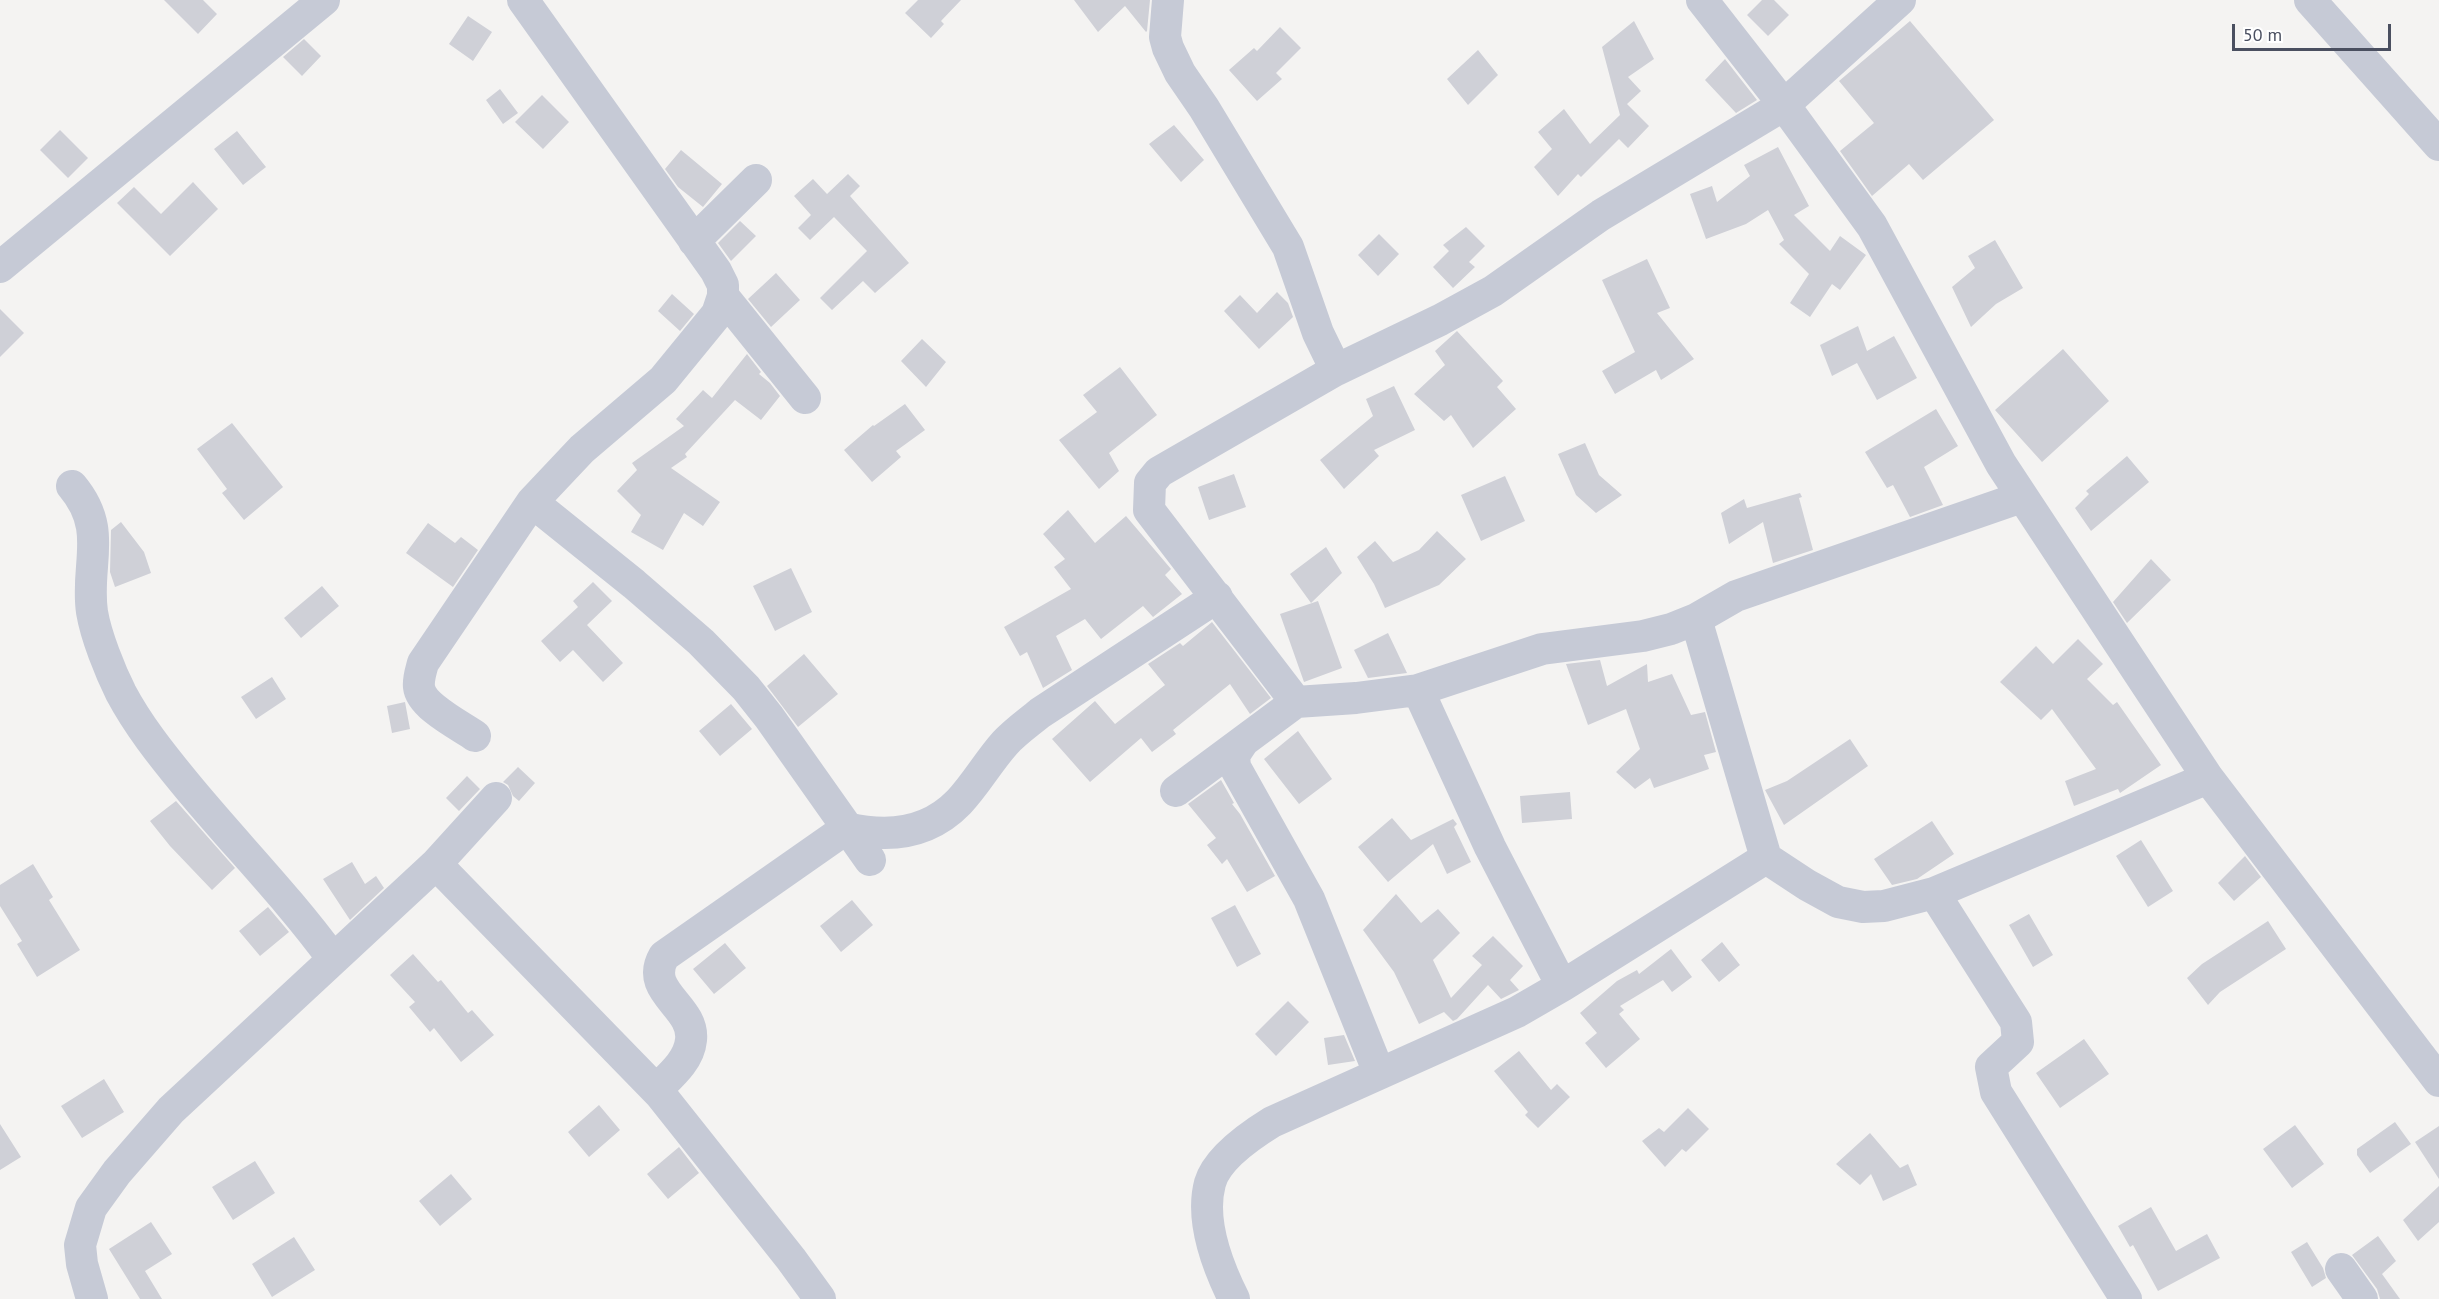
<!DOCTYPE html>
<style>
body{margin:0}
#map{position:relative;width:2439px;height:1299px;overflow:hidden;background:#f4f3f2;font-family:"PT Sans",sans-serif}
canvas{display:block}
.scale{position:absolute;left:2232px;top:24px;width:159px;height:27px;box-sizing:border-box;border:3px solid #4a4f60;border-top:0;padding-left:8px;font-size:18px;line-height:21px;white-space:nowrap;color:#4a4f60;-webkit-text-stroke:4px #fff;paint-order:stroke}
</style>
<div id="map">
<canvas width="2439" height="1299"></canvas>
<div class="scale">50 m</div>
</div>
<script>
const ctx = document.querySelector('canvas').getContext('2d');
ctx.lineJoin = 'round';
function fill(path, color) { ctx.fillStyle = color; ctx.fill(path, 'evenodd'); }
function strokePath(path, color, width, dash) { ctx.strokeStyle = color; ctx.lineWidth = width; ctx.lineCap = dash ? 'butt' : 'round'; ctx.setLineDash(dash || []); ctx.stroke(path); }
fill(new Path2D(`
 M 164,0 L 203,0 L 217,14 L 198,34 Z
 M 918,0 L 961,0 L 941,21 L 944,24 L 931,38 L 905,13 Z
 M 1074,0 L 1150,0 L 1147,31 L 1146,32 L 1125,6 L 1098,32 Z
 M 1762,0 L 1774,0 L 1789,15 L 1768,36 L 1747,15 Z
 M 468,16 L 492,32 L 473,61 L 449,44 Z
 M 1634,21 L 1654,59 L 1628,77 L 1641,91 L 1627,104 L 1649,126 L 1628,148 L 1619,139 L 1581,177 L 1578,174 L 1558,196 L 1534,167 L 1552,149 L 1538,132 L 1564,109 L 1590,144 L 1620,115 L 1602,47 Z
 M 1910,21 L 1994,120 L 1923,180 L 1909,164 L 1872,196 L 1840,151 L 1874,123 L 1839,81 Z
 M 1280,27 L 1301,48 L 1276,73 L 1282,79 L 1257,101 L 1229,70 L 1254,48 L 1257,51 Z
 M 304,39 L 321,56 L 302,76 L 283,57 Z
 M 1478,50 L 1498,75 L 1468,105 L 1447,79 Z
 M 1725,59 L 1757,100 L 1736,113 L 1705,80 Z
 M 500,89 L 518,113 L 503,124 L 486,100 Z
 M 542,95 L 569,122 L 543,149 L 515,122 Z
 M 1174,125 L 1204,160 L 1181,182 L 1149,144 Z
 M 60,130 L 88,158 L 68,178 L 40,150 Z
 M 237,131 L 266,167 L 243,185 L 214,149 Z
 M 1778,147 L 1809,206 L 1794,215 L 1830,251 L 1840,236 L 1866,255 L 1840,290 L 1832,284 L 1810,317 L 1790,303 L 1809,274 L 1779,244 L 1784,240 L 1768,210 L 1746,224 L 1706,239 L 1690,194 L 1712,186 L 1717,202 L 1750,176 L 1744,165 Z
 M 681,150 L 722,184 L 703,207 L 678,187 L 665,169 Z
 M 848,174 L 860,186 L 850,196 L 909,263 L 875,293 L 863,281 L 832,310 L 820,298 L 867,251 L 834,217 L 810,240 L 798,228 L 811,215 L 794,196 L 813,179 L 827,194 Z
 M 193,182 L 218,209 L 170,256 L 117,203 L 134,187 L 161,214 Z
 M 740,221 L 756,236 L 731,261 L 718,243 Z
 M 1466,227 L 1485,246 L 1469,262 L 1475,267 L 1453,288 L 1433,267 L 1449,251 L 1443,245 Z
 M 1379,234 L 1399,254 L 1378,276 L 1358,255 Z
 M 1995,240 L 2023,288 L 1996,304 L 1971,327 L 1952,287 L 1975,268 L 1968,256 Z
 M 1647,259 L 1670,308 L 1657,313 L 1694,359 L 1661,380 L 1656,370 L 1615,394 L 1602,371 L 1635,352 L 1602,280 Z
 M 776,273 L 800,300 L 771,327 L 748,299 Z
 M 1277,292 L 1288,303 L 1293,317 L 1259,349 L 1224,311 L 1240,295 L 1257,313 Z
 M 672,294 L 694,314 L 680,331 L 658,311 Z
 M 0,309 L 24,333 L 0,357 Z
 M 1858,326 L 1867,351 L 1894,336 L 1917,378 L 1877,400 L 1857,363 L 1832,376 L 1820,345 Z
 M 1457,331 L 1503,381 L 1497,387 L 1516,409 L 1473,448 L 1451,415 L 1444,421 L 1414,394 L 1445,365 L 1435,351 Z
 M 922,339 L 946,362 L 926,387 L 901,361 Z
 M 2063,349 L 2109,401 L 2042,462 L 1995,410 Z
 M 747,354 L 761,372 L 759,374 L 770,383 L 780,396 L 761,420 L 735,400 L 685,454 L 687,457 L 671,468 L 720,502 L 703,526 L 684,513 L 663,550 L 631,532 L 641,515 L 617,491 L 637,470 L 632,463 L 684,426 L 676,419 L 703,390 L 712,398 Z
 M 1120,367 L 1157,415 L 1109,453 L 1119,471 L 1099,489 L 1059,440 L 1097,412 L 1083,395 Z
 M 1394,386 L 1415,430 L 1374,450 L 1379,456 L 1344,489 L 1320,460 L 1373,416 L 1366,399 Z
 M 905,404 L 925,430 L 896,451 L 901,457 L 872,482 L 844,450 L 873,425 L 874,426 Z
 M 1936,409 L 1958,446 L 1924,467 L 1943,505 L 1910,517 L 1893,485 L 1887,488 L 1865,452 Z
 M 232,423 L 283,487 L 244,520 L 222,493 L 227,489 L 197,449 Z
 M 1585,443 L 1599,475 L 1622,495 L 1596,513 L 1576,495 L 1558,454 Z
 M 2127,456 L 2149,482 L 2091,531 L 2075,508 L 2089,494 L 2086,491 Z
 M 1234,474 L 1246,507 L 1209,520 L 1198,487 Z
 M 1505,476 L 1525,521 L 1481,541 L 1461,495 Z
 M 1800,493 L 1802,497 L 1799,498 L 1813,550 L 1773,563 L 1763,522 L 1729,544 L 1721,513 L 1744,499 L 1747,508 Z
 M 1068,510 L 1095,543 L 1126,516 L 1171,569 L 1165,575 L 1182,594 L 1153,617 L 1143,606 L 1101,639 L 1085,619 L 1056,636 L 1072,670 L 1043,688 L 1027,652 L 1020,656 L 1004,627 L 1071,589 L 1054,567 L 1065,559 L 1043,534 Z
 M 121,522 L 144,552 L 151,573 L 115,587 L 110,572 L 111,530 Z
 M 428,523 L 455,543 L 461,537 L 478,550 L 453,587 L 406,553 Z
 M 1437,531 L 1466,559 L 1439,585 L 1385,608 L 1374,584 L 1357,557 L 1375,541 L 1393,562 L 1419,550 Z
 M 1326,547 L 1342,573 L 1311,603 L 1290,574 Z
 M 2151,559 L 2171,580 L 2127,623 L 2113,602 Z
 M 791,568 L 812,612 L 775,631 L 753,586 Z
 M 593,582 L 612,601 L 587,625 L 623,663 L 603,682 L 573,650 L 560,662 L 541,641 L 578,607 L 573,601 Z
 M 322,586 L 339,606 L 301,638 L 284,618 Z
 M 1318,601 L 1342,668 L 1304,682 L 1280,614 Z
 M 1212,622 L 1271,698 L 1250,714 L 1230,684 L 1173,730 L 1176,734 L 1152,752 L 1141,738 L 1090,782 L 1052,739 L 1095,701 L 1115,724 L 1165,685 L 1148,664 L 1180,643 L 1183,646 Z
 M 1388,633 L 1407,673 L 1368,678 L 1354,650 Z
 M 2078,639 L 2103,664 L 2087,679 L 2113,705 L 2117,702 L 2161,765 L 2120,793 L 2118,789 L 2074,806 L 2065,781 L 2096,769 L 2052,709 L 2041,720 L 2000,682 L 2036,646 L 2053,664 Z
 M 804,654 L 838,694 L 798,727 L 767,686 Z
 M 1600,660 L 1607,686 L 1647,664 L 1648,682 L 1672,674 L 1691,715 L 1705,712 L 1716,752 L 1704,755 L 1709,769 L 1654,788 L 1650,778 L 1635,789 L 1616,772 L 1640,749 L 1626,709 L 1588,725 L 1566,664 Z
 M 272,677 L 286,699 L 256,719 L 241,697 Z
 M 405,702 L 410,729 L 392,733 L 387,706 Z
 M 731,704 L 752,729 L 720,756 L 699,731 Z
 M 1298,731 L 1332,779 L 1299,804 L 1264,759 Z
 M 1850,739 L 1868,766 L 1784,825 L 1765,790 L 1787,781 Z
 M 518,767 L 535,783 L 519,801 L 513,796 L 508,785 L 503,782 Z
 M 467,776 L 480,789 L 459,811 L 446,798 Z
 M 1221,780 L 1234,803 L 1232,804 L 1240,814 L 1275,876 L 1247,892 L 1227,859 L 1222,864 L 1207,845 L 1216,838 L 1188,804 Z
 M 1570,792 L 1572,819 L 1522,823 L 1520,796 Z
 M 176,801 L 235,868 L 212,890 L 170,846 L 150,821 Z
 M 1392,818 L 1411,840 L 1453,819 L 1457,824 L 1454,827 L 1471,862 L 1447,874 L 1433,844 L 1388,882 L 1358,847 Z
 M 1932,821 L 1954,854 L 1917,879 L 1892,885 L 1874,859 Z
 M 2141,840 L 2173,891 L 2148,907 L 2116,856 Z
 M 2245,856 L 2261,877 L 2234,901 L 2218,883 Z
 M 352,862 L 365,884 L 376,876 L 384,888 L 350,920 L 323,879 Z
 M 33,864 L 53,897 L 49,900 L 80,950 L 37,977 L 17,944 L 22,941 L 0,906 L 0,885 Z
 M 1396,894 L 1421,923 L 1438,909 L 1460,933 L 1433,960 L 1451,998 L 1482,965 L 1472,956 L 1493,936 L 1523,966 L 1510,980 L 1519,990 L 1501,999 L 1488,985 L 1457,1019 L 1453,1021 L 1444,1012 L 1419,1024 L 1394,972 L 1363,930 Z
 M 852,900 L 873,925 L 841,952 L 820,926 Z
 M 1235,905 L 1261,954 L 1237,967 L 1211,918 Z
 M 268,907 L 289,932 L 260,956 L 239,931 Z
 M 2029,914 L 2053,955 L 2033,967 L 2009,925 Z
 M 2268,921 L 2286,949 L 2220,992 L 2208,1005 L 2187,978 L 2202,964 Z
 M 1722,942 L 1740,965 L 1719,982 L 1701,960 Z
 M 725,943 L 746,968 L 714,994 L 693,969 Z
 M 1671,949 L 1692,977 L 1672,992 L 1663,980 L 1620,1006 L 1624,1010 L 1619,1014 L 1640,1039 L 1606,1068 L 1585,1043 L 1597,1033 L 1580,1013 L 1617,981 L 1637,970 L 1639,974 Z
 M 413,954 L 438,982 L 441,980 L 468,1013 L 472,1010 L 494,1035 L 461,1062 L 434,1028 L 430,1032 L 409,1007 L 415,1002 L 390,975 Z
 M 1288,1001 L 1309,1022 L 1276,1056 L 1255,1034 Z
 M 1344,1035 L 1355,1061 L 1328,1065 L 1324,1038 Z
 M 2084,1039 L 2109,1074 L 2060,1108 L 2036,1073 Z
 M 1519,1051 L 1551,1090 L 1557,1084 L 1570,1097 L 1538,1128 L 1525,1115 L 1528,1112 L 1494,1071 Z
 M 104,1079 L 124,1112 L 82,1138 L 61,1106 Z
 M 599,1105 L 620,1130 L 589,1157 L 568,1132 Z
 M 1688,1108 L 1709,1129 L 1686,1152 L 1682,1149 L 1665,1167 L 1642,1141 L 1659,1128 L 1664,1132 Z
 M 2395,1122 L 2411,1144 L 2370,1173 L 2357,1155 L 2357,1149 Z
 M 0,1124 L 21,1157 L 0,1170 Z
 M 2295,1125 L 2324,1164 L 2292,1188 L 2263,1149 Z
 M 2439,1126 L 2439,1179 L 2415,1142 Z
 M 1870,1133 L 1900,1168 L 1908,1164 L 1917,1185 L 1883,1201 L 1871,1174 L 1860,1185 L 1836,1164 Z
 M 679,1147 L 699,1173 L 668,1199 L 647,1174 Z
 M 255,1161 L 275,1193 L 233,1220 L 212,1187 Z
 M 451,1174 L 472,1199 L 440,1226 L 419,1201 Z
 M 2439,1186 L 2439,1222 L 2418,1241 L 2403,1220 Z
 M 2151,1207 L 2176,1251 L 2207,1234 L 2220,1258 L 2158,1291 L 2133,1245 L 2130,1247 L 2118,1226 Z
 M 151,1222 L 172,1254 L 145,1271 L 162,1299 L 140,1299 L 109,1249 Z
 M 2378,1236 L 2396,1261 L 2382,1274 L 2400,1299 L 2380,1299 L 2377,1289 L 2352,1255 Z
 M 294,1237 L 315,1270 L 272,1297 L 252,1264 Z
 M 2307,1242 L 2323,1268 L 2326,1278 L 2312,1287 L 2291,1252 Z`), '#cfd0d7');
strokePath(new Path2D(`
 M 1168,0 L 1165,37 L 1168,48 L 1180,73 L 1204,108 L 1288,247 L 1318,333 L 1336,370
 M 1702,0 L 1784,105 L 1872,226 L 2001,464 L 2208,778 L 2439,1081
 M 2310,0 L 2439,145
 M 694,241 L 756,180
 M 0,267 L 324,0
 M 723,296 L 805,398
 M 72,486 C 109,530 85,564 92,612 C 96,636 110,671 121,693 C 138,725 161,754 184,782 C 233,842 287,896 333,959
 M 532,502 L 634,584 L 701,642 L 746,688 L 769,717 L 870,860
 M 1418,690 L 1542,649 L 1643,636 L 1671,629 L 1696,619
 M 475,736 C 459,725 421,706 419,687 C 418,679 421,671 423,663 L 532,502 L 582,449 L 663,380 L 717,314 L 723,296 L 723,285 L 716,271 L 523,0
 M 1242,743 L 1234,755 L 1235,767 L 1309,899 L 1379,1073
 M 1176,791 L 1296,702
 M 1766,858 L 1562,986 L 1490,847 L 1418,690 L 1356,698 L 1296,702 L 1149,510 L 1150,483 L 1159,472 L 1336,370 L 1440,320 L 1493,291 L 1601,215 L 1784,105 L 1900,0
 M 436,864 L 660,1094 L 791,1259 L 820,1299
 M 1934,893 L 1884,906 L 1863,907 L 1838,902 L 1807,885 L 1766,858 L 1696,619 L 1736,596 L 2022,497
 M 656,1090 C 670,1076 689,1061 691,1040 C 695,1006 643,992 664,956 L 847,828 C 888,838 928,834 959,802 C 976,784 988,762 1005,743 C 1015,732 1028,723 1040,713 L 1217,597
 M 2341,1269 L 2362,1299
 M 92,1299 L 82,1264 L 80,1245 L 91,1208 L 117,1172 L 171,1110 L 436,864 L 496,798
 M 1234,1299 C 1218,1267 1200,1220 1210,1183 C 1217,1158 1251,1135 1272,1122 L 1517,1012 L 1562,986
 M 2126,1299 L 1996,1092 L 1991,1067 L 2018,1042 L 2016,1022 L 1934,893 L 2208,778`), '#c6cad6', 32);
</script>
